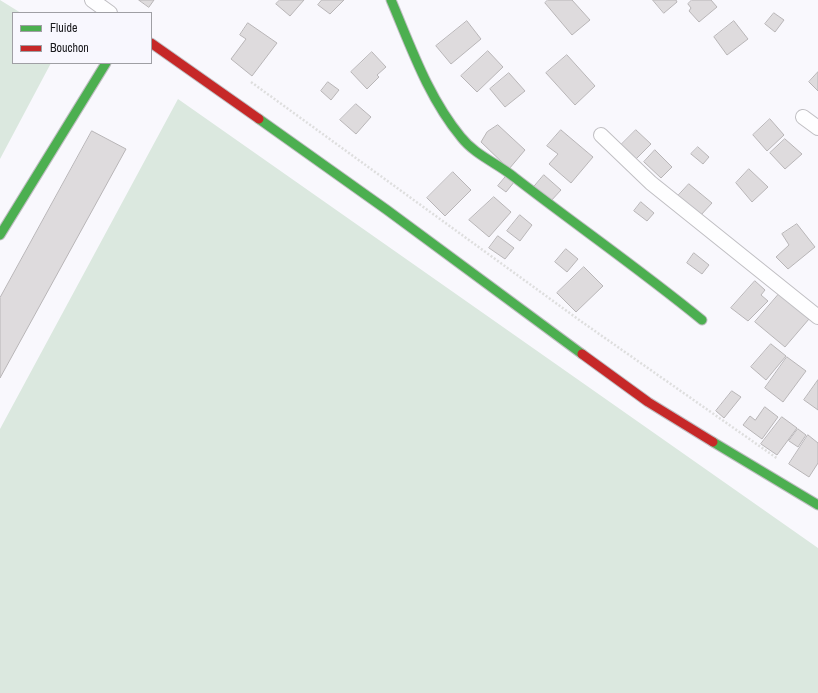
<!DOCTYPE html>
<style>
body{margin:0}
#map{position:relative;width:818px;height:693px;overflow:hidden;background:#f9f8fd;font-family:"Archivo Narrow",sans-serif}
canvas{display:block}
.legend{position:absolute;left:12px;top:12px;width:140px;height:52px;box-sizing:border-box;background:#f8f7fe;border:1px solid #9f9fa4;margin:0;padding:5px 7px;list-style:none;font-size:12px;color:#1a1a1d}
.legend li{display:flex;align-items:center;gap:8px;height:20px}
.legend b{width:20px;border:1px solid #9f9fa4}
</style>
<div id="map">
<canvas width="818" height="693"></canvas>
<ul class="legend">
<li><b style="height:5px;background:#4caf50"></b>Fluide</li>
<li><b style="height:5px;background:#c62828"></b>Bouchon</li>
</ul>
</div>
<script>
const ctx = document.querySelector('canvas').getContext('2d');
ctx.lineJoin = 'round';
function fill(path, color) { ctx.fillStyle = color; ctx.fill(path, 'evenodd'); }
function strokePath(path, color, width, dash) { ctx.strokeStyle = color; ctx.lineWidth = width; ctx.lineCap = dash ? 'butt' : 'round'; ctx.setLineDash(dash || []); ctx.stroke(path); }
fill(new Path2D(`
 M 0,0 L 21,13 L 13,13 L 13,63 L 51,63 L 0,159 Z
 M 178,99 L 818,548 L 818,693 L 0,693 L 0,429 Z`), '#dbe8df');
const building = new Path2D(`
 M 139,0 L 154,0 L 149,7 Z
 M 280,0 L 304,0 L 290,16 L 276,4 Z
 M 322,0 L 344,0 L 330,14 L 318,5 Z
 M 548,0 L 572,0 L 590,20 L 572,35 L 545,3 Z
 M 653,0 L 676,0 L 677,2 L 664,13 Z
 M 692,0 L 711,0 L 717,7 L 699,22 L 689,11 L 691,8 L 688,4 Z
 M 774,13 L 784,20 L 775,32 L 765,24 Z
 M 467,21 L 481,39 L 451,64 L 436,46 Z
 M 734,21 L 748,39 L 727,55 L 714,37 Z
 M 248,23 L 277,43 L 252,76 L 231,59 L 246,39 L 240,35 Z
 M 488,51 L 503,67 L 477,92 L 461,76 Z
 M 372,52 L 386,67 L 377,75 L 379,77 L 367,89 L 351,72 Z
 M 567,55 L 595,86 L 575,105 L 546,73 Z
 M 818,72 L 818,91 L 809,82 Z
 M 509,73 L 525,91 L 505,107 L 490,89 Z
 M 328,82 L 339,90 L 331,100 L 321,91 Z
 M 356,104 L 371,117 L 356,134 L 340,120 Z
 M 770,119 L 784,135 L 767,151 L 753,135 Z
 M 498,125 L 525,150 L 509,169 L 481,142 L 487,132 Z
 M 561,130 L 593,157 L 571,183 L 549,164 L 558,154 L 547,146 Z
 M 636,130 L 651,144 L 636,159 L 621,145 Z
 M 92,131 L 126,149 L 0,378 L 0,298 Z
 M 785,139 L 802,154 L 785,169 L 770,153 Z
 M 698,147 L 709,157 L 703,164 L 691,154 Z
 M 655,150 L 672,167 L 661,178 L 644,162 Z
 M 749,169 L 768,187 L 752,202 L 736,183 Z
 M 453,172 L 471,190 L 445,216 L 427,198 Z
 M 508,174 L 515,181 L 506,192 L 498,186 Z
 M 544,175 L 561,190 L 550,202 L 533,188 Z
 M 689,184 L 712,203 L 700,216 L 677,197 Z
 M 494,197 L 511,212 L 489,237 L 469,220 Z
 M 641,202 L 654,213 L 647,221 L 634,211 Z
 M 520,215 L 532,225 L 520,241 L 507,231 Z
 M 797,224 L 815,247 L 788,269 L 776,257 L 789,245 L 782,234 Z
 M 498,236 L 514,248 L 505,259 L 489,248 Z
 M 566,249 L 578,259 L 567,272 L 555,262 Z
 M 694,253 L 709,265 L 702,274 L 687,263 Z
 M 584,267 L 603,286 L 576,312 L 557,293 Z
 M 755,281 L 765,290 L 761,295 L 768,301 L 748,321 L 731,308 Z
 M 779,294 L 809,319 L 785,347 L 755,322 Z
 M 771,344 L 786,356 L 766,380 L 751,367 Z
 M 787,357 L 806,371 L 783,402 L 765,388 Z
 M 818,380 L 818,410 L 804,400 Z
 M 732,391 L 741,397 L 724,418 L 716,411 Z
 M 765,407 L 778,417 L 762,439 L 743,425 L 750,416 L 755,420 Z
 M 782,417 L 797,428 L 777,455 L 761,444 Z
 M 798,429 L 806,435 L 798,447 L 789,441 Z
 M 808,435 L 818,443 L 818,463 L 809,477 L 789,464 Z`);
fill(building, '#dedbdd');
strokePath(building, '#b8b5b7', 1);
const street = new Path2D(`
 M 92,0 L 110,13
 M 803,117 L 818,128
 M 601,135 L 651,183 L 818,317`);
const fast = new Path2D(`
 M 391,0 C 411,47 428,97 461,137 C 475,155 497,163 514,177 C 576,225 641,270 702,320
 M 259,119 L 387,210 L 582,354
 M 0,235 L 106,63
 M 713,442 L 818,505`);
const jam = new Path2D(`
 M 151,43 L 259,119
 M 582,354 L 648,402 L 713,442`);
strokePath(street, '#c0bfc3', 16);
strokePath(fast, '#c0bfc3', 11);
strokePath(jam, '#c0bfc3', 11);
strokePath(new Path2D(`
 M 251,82 L 582,322 L 778,459`), '#dedede', 2.5, [2, 2]);
strokePath(street, '#fefeff', 14);
strokePath(fast, '#4caf50', 9);
strokePath(jam, '#c62828', 9);
</script>
